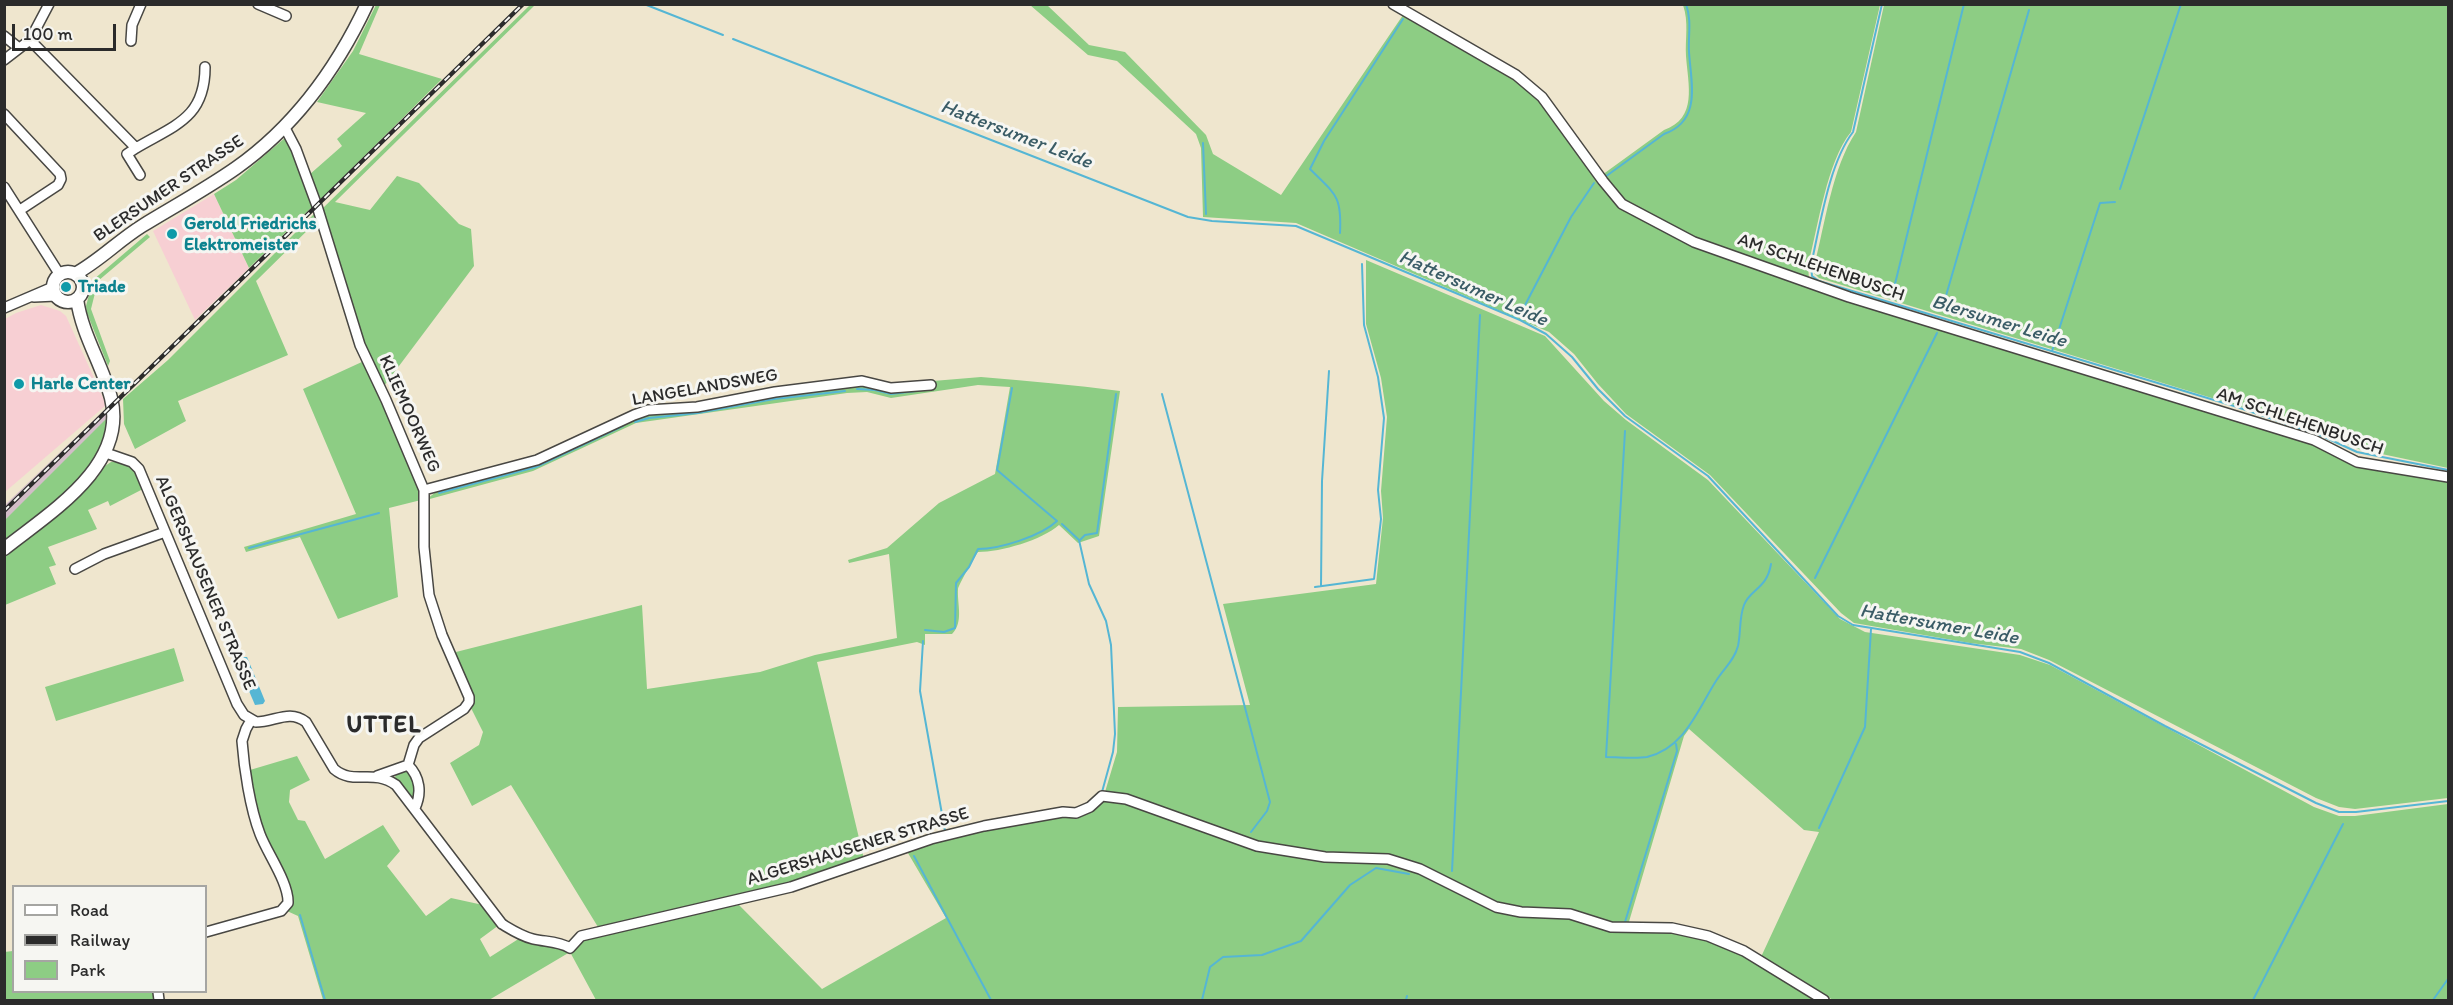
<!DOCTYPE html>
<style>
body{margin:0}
#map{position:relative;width:2453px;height:1005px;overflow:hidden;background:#efe6ce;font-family:Itim,sans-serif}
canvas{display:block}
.frame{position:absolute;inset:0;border:6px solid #2b2b2b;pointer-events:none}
.legend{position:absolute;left:12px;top:885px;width:195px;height:108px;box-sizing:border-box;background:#f6f6f2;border:2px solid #a5a5a2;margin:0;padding:8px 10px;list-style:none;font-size:18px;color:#2b2b2b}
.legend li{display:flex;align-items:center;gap:12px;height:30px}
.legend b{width:30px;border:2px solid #a5a5a2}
.scale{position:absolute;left:12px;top:24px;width:104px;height:27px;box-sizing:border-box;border:3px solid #2b2b2b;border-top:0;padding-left:8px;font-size:18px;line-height:21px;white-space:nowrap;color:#2b2b2b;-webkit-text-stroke:4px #f6f6f2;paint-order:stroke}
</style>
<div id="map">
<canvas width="2453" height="1005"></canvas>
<div class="frame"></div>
<ul class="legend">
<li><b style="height:8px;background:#fff"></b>Road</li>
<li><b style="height:8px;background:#2b2b2b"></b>Railway</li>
<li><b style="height:16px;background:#8dcd84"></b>Park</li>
</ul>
<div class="scale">100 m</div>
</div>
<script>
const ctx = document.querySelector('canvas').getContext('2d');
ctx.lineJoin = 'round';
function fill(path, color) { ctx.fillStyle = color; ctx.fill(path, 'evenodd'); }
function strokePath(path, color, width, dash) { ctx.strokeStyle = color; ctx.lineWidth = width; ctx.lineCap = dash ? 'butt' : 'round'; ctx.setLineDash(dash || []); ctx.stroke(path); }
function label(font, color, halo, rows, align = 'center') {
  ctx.font = font + ' Itim,sans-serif'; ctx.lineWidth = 6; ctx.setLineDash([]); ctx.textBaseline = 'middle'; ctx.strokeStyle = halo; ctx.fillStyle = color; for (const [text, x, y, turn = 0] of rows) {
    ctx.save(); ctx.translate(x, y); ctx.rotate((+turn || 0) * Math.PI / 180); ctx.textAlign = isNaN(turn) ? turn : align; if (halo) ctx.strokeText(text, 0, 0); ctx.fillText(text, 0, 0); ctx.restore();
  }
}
fill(new Path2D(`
 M 214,194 L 249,268 L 195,320 L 153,231 Z
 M 41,305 L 60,311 L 66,316 L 104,400 L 105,406 L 5,492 L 5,319 L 16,313 Z`), '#f7cfd3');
fill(new Path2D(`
 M 121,394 L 123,398 L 103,423 L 5,521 L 5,505 Z`), '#d2bdc7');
fill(new Path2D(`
 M 376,5 L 380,5 L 359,54 L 442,79 L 319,201 L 309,175 L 342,146 L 337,139 L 366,113 L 317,102 L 353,51 Z
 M 530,5 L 535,5 L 335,202 L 370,210 L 397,176 L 419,183 L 459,224 L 471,229 L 474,266 L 384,386 L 363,341 L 322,209 Z
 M 1030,5 L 1047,5 L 1089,45 L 1125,52 L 1206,135 L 1213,154 L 1281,195 L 1403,15 L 1515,79 L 1541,100 L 1619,207 L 1693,245 L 2313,443 L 2356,464 L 2448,480 L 2448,798 L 2355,809 L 2339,807 L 2316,798 L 2049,660 L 2021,649 L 1970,643 L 1854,623 L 1841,613 L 1710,475 L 1626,414 L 1598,384 L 1574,354 L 1549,332 L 1296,223 L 1203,217 L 1201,148 L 1196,134 L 1117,61 L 1088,55 Z
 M 1683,5 L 1880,5 L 1851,132 C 1827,161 1818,227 1808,265 L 1809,279 L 1695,239 L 1623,201 L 1602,175 L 1664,130 C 1698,118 1688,85 1686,56 C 1685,39 1689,22 1683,5 Z
 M 1884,5 L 2448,5 L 2448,468 L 2358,449 L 2317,431 L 2274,417 L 1819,278 L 1814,273 L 1814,267 C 1825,224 1832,168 1856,132 Z
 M 286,137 L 313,206 L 249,268 L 214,194 L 236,180 Z
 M 316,212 L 319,219 L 256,281 L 288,355 L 178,401 L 186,421 L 135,449 L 124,424 L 123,399 L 168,360 Z
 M 147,234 L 150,237 L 98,281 L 91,309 L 110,361 L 108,366 L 87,313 L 86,306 L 93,280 Z
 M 1366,260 L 1545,336 L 1604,401 L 1626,420 L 1708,480 L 1840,619 L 1865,632 L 2020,655 L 2050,665 L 2314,807 L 2339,816 L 2355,816 L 2448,804 L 2448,1000 L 1833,1000 L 1761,957 L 1819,832 L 1804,830 L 1689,729 L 1684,736 L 1628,925 L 1612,924 L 1570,910 L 1525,909 L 1498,903 L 1421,867 L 1258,843 L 1105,792 L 1117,752 L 1118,707 L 1250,705 L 1223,604 L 1376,584 L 1383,518 L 1381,491 L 1387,417 L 1381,378 L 1366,324 Z
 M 364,361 L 419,489 L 421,500 L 389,508 L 398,597 L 338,619 L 300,537 L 246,552 L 244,547 L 356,514 L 303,389 Z
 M 981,377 C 1028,381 1074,385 1120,391 L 1099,536 L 1078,543 L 1059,525 C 1042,540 1001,552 978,552 C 974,558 959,584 958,589 C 957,604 964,622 952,634 L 925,634 L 925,645 L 917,642 L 817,662 L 864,859 L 790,885 L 598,927 L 511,785 L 472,806 L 450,763 L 479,745 L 483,732 L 470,706 L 452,653 L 642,605 L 647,689 L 760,672 L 815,655 L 897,638 L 889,554 L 849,563 L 848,560 L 887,548 L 939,503 L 995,474 L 1010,387 L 978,385 L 891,398 L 867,392 L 847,393 L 636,423 L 533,471 L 426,500 L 438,490 L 516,470 L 649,414 L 867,385 L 933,387 L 933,381 Z
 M 108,417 L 103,446 L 85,476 L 5,545 L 4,521 Z
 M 111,462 C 129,461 136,472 144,486 L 143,489 L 110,506 L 108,501 L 88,510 L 97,529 L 48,547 L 56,565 L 49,567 L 56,584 L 5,605 L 5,557 L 97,478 L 105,466 Z
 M 174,648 L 184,681 L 56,721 L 45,687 Z
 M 297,756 L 310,780 L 290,790 L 289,802 L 298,820 L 305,821 L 325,859 L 383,825 L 400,851 L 387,866 L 426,916 L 451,898 L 483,905 L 499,925 L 480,939 L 490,957 L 520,938 L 560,946 L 669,918 L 739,905 L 822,989 L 946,918 L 905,848 L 985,828 L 1062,815 L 1077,816 L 1105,801 L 1121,802 L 1251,848 L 1387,863 L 1417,872 L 1519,915 L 1570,917 L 1612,931 L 1672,933 L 1707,941 L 1742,955 L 1816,1000 L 596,1000 L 570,952 L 489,1000 L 323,1000 L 298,916 L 287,911 L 289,908 L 260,829 L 250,770 Z
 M 405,769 L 414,776 L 415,797 L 410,796 L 395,778 L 396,772 Z
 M 13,951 L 14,992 L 156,992 L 157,1000 L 5,1000 L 4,952 Z`), '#8dcd84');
fill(new Path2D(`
 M 240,657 L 247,657 L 265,701 L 263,704 L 255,705 L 237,663 Z`), '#55b6d4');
strokePath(new Path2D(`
 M 644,4 L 723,35
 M 1882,4 L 1853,132 C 1829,163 1820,226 1811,265 L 1812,276 L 1819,281 L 2234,406 L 2322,436 L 2357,452 L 2448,470
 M 733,39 L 1188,217 L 1212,221 L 1296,226 L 1520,320 L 1546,334 L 1572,357 L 1598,389 L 1625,416 L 1708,476 L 1838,616 L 1853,625 L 2020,652 L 2049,663 L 2165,726 L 2316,803 L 2339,812 L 2356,812 L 2448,801
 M 1203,143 L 1206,214
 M 1605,177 L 1664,134 C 1702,121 1691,83 1689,52 C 1688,34 1692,22 1686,4
 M 2120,189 L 2181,4
 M 1340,233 C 1342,195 1335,194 1310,169 L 1324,141 L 1403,19
 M 1893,292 L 1964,4
 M 1943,306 L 2029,10
 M 1523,309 L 1571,217 L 1594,183
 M 2052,351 L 2100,203 L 2115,202
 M 857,389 L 875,390 L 891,394 L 916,391
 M 1162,394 L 1270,802 L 1267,811 L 1251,832
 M 635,422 L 649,418 L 698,413 L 774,399 L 845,391
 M 1625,431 L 1606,757 C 1619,757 1635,759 1647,757 C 1685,748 1698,709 1716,681 C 1724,668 1734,661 1738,646 C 1741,632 1739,618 1744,605 C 1750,589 1767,589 1771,564
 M 439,493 L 536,467 L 623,426
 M 1062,524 L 1079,540 L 1089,584 L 1106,621 L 1111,645 L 1115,734 L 1113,752 L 1102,792
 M 1080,540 L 1085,535 L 1097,533 L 1116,394
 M 249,548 L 379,513
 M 1815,578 L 1937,333
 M 1321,586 L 1322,481 L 1329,371
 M 1315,587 L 1374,579 L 1381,519 L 1378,490 L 1384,418 L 1378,377 L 1364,325 L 1362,264
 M 925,630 L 944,632 L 955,628 L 956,583 L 969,567 L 978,549 C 1000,549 1041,536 1057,521 L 997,470 L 1012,388
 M 923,641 L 920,691 L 945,831
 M 1819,828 L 1865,727 L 1871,629
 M 914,856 L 991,1000
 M 1452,871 L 1480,315
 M 300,915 L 325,1000
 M 1625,922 L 1677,751 L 1676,744
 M 1202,1000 L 1210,967 L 1223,957 L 1262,955 L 1301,941 L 1350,885 L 1376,868 L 1409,874
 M 1406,1000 L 1407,996
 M 2253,1000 L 2343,824
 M 2433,1000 L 2448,979`), '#55b6d4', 2);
const minor = new Path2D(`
 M 258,4 L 286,16
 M 1393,4 L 1516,75 L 1542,97 L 1603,181 L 1622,204 L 1694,242 L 1849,297 L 2314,440 L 2357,462 L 2448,477
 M 4,36 L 19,48
 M 30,40 L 136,148 C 175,125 205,118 205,67
 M 131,41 L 132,25 L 141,4
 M 4,60 L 30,40 L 49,4
 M 4,114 L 60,174 L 61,179 L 58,185 L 20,210
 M 284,126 L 296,149 L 317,206 L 360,345 L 386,400 L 424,490 L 424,547 L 429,595 L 442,635 L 469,697 L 469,702 L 464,709 L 419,738 L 414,745 L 408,765 L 377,776
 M 136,148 L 127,154 L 140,175
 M 4,187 L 60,275
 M 34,297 L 56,296
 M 4,308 L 53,287
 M 106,453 L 132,462 L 139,469 L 237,704 L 244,715 L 256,722 C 275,722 289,709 306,722 L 334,769 C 354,786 372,768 396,785 L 502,924 C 512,930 521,936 533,939 C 546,942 558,941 570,948 L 581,936 L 791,887 L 931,839 L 984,826 L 1063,812 L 1076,813 L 1090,807 L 1102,796 L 1126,799 L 1257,846 L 1325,857 L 1388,859 L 1420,869 L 1496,907 L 1521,912 L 1570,914 L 1611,927 L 1672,928 L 1708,936 L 1744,951 L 1824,1000
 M 424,490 L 537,460 L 634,415 L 648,410 L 697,407 L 775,392 L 862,381 L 891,388 L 931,385
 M 75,569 L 104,554 L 165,532
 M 408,765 C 420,777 422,793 415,808
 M 206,932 L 281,911 L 288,903 C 289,883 267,853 260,834 C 250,808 244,768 242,741 L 246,729 L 251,720
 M 158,992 L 159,1000`);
const major = new Path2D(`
 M53 287a15 15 0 1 1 30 0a15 15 0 1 1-30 0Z
 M 75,274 C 99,261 118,241 142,226 C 173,207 206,189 236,168 C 294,127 337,68 367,4
 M 4,549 C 49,513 128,466 111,398 C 102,364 82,335 77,299`);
strokePath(minor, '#484743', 12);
strokePath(major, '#484743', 15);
strokePath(minor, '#fff', 9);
strokePath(major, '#fff', 12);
const rail = new Path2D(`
 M 4,511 L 523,4`);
strokePath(rail, '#2b2b2b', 4.5);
strokePath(rail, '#f6f6f2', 2, [7]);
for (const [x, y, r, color] of [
 [172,234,6,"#0f9aa8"],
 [66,287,6,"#0f9aa8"],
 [19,384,6,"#0f9aa8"]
]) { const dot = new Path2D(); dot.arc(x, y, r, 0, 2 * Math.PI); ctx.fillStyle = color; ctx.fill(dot); strokePath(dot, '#f6f6f2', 2); }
label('18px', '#2b2b2b', '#f6f6f2', [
 ["BLERSUMER STRASSE",169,189,-34],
 ["AM SCHLEHENBUSCH",1821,268,19],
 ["LANGELANDSWEG",705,388,-10],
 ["KLIEMOORWEG",409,414,66],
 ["AM SCHLEHENBUSCH",2300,422,19],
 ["ALGERSHAUSENER STRASSE",205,583,67],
 ["ALGERSHAUSENER STRASSE",858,847,-17]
]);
label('bold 18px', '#0d838f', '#f6f6f2', [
 ["Gerold Friedrichs",184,224],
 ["Elektromeister",184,245],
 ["Triade",78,287],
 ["Harle Center",31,384]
], 'left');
label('italic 20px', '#3a5c66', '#f6f6f2', [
 ["Hattersumer Leide",1016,135,21],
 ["Hattersumer Leide",1473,289,24],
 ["Blersumer Leide",1999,322,17],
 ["Hattersumer Leide",1939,625,10]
]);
ctx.letterSpacing = '1.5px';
label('bold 24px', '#2b2b2b', '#f6f6f2', [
 ["UTTEL",384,726]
]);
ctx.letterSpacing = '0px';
</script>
